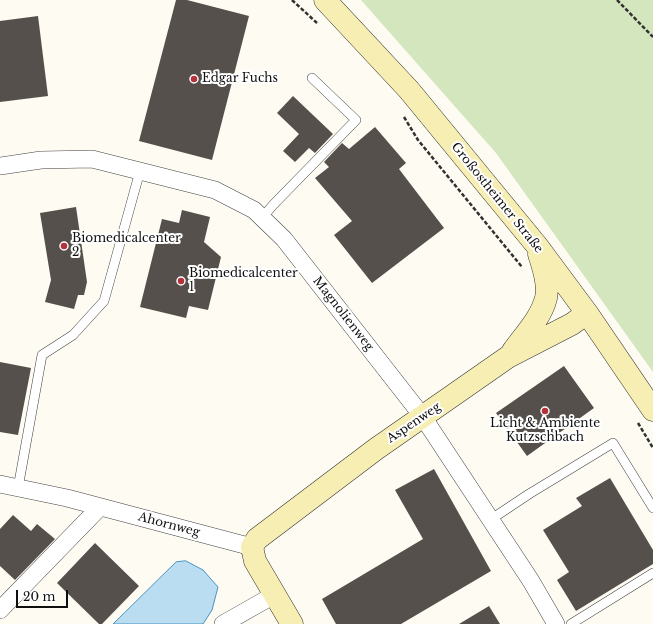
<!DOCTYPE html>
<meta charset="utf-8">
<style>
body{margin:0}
#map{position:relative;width:653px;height:624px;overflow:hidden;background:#fefbf2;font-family:"Libre Baskerville",serif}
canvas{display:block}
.scale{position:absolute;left:16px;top:590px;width:52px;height:18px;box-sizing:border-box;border:2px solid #0f0f0f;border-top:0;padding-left:5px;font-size:12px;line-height:14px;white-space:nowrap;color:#0f0f0f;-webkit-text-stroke:3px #fff;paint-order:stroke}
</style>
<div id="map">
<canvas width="653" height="624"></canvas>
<div class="scale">20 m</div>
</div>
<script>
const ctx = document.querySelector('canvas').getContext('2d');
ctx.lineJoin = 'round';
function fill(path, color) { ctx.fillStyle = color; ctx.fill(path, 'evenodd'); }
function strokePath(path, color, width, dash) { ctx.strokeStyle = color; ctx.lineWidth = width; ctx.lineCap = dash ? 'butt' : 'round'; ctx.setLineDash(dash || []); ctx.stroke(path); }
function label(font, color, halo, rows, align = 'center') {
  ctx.font = font + ' "Libre Baskerville",serif'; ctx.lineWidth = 4; ctx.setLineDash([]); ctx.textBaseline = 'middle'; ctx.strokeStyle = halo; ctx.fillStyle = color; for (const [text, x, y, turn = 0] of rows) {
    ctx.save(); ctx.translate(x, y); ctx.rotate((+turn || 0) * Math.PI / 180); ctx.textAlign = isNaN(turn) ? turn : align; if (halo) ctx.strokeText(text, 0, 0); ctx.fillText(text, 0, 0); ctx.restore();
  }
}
fill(new Path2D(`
 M 361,0 L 653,0 L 653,372 L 496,153 Z`), '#d3e6be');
const water = new Path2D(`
 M 186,561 L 203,570 L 218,587 L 212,610 L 203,624 L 113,624 L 176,562 Z`);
fill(water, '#bbddf1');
strokePath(water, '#4893c1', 1);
fill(new Path2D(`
 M 176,0 L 187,0 L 249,16 L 212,160 L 139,141 Z
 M 38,16 L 48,96 L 0,102 L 0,21 Z
 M 293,96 L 333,134 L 315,153 L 309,148 L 295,162 L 283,151 L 299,134 L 277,113 Z
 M 375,127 L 406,163 L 399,169 L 444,228 L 372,283 L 334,235 L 352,221 L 315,178 L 329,167 L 324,162 L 342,143 L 349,149 Z
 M 76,207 L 87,282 L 84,295 L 78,295 L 74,309 L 45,302 L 51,280 L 40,213 Z
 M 182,210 L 210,217 L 204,242 L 221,257 L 208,310 L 189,306 L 186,318 L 140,307 L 162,219 L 179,223 Z
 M 0,362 L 31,368 L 18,435 L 0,432 Z
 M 564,366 L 594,408 L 527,456 L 496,413 Z
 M 434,469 L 491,571 L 401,624 L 336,624 L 322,599 L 423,539 L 395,490 Z
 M 610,478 L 653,550 L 653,564 L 576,611 L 557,580 L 569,572 L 543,530 L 582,506 L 576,498 Z
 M 13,515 L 31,531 L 37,524 L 55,539 L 15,580 L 0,566 L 0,529 Z
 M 95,543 L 139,586 L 102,624 L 99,624 L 57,583 Z
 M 489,606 L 500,624 L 459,624 Z`), '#56504c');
const lane = new Path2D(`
 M 262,218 L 273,205 L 356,120 L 312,78
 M 18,488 L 42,355 L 73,335 L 104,301 L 140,171
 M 490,520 L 529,494 L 613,443 L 653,508
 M 571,624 L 653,573`);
const street = new Path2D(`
 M 0,166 L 41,160 L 92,159 L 215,190 L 254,210 L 284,239 L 423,417 L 531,581 L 556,624
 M 0,484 L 67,498 L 252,547
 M 0,610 L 100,507
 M 223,624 L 274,595`);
const secondary = new Path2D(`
 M 325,0 L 409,90 L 538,247 L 587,313 L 653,410
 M 513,351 C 525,334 541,318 546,298 C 549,284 543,267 539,254
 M 292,624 L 255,561 L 252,547 L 257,539 L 376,449 L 508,357 L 572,324 L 587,313`);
strokePath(lane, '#424242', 10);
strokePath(street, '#424242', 18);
strokePath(secondary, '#313131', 23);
strokePath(new Path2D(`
 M 292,0 L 317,23
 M 617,0 L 653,37
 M 404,117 L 418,140 L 522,267
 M 638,423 L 653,448`), '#313131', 2.5, [4, 2]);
strokePath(lane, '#fff', 9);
strokePath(street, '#fff', 17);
strokePath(secondary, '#f7eeb3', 22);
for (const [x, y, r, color] of [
 [194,79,4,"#b2333c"],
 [64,246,4,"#b2333c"],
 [181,281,4,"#b2333c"],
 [545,411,4,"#b2333c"]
]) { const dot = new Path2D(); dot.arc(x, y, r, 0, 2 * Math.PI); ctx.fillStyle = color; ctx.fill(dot); strokePath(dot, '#fff', 1.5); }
label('12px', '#0f0f0f', '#fff', [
 ["Edgar Fuchs",202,79],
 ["Biomedicalcenter",72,239],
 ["2",72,253],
 ["Biomedicalcenter",189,274],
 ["1",189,288],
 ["Licht & Ambiente",545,424,"center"],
 ["Kutzschbach",545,438,"center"]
], 'left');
label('12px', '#0f0f0f', '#fff', [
 ["Großostheimer Straße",497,198,51],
 ["Magnolienweg",343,314,52],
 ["Aspenweg",414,423,-34],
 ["Ahornweg",169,525,15]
]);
</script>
